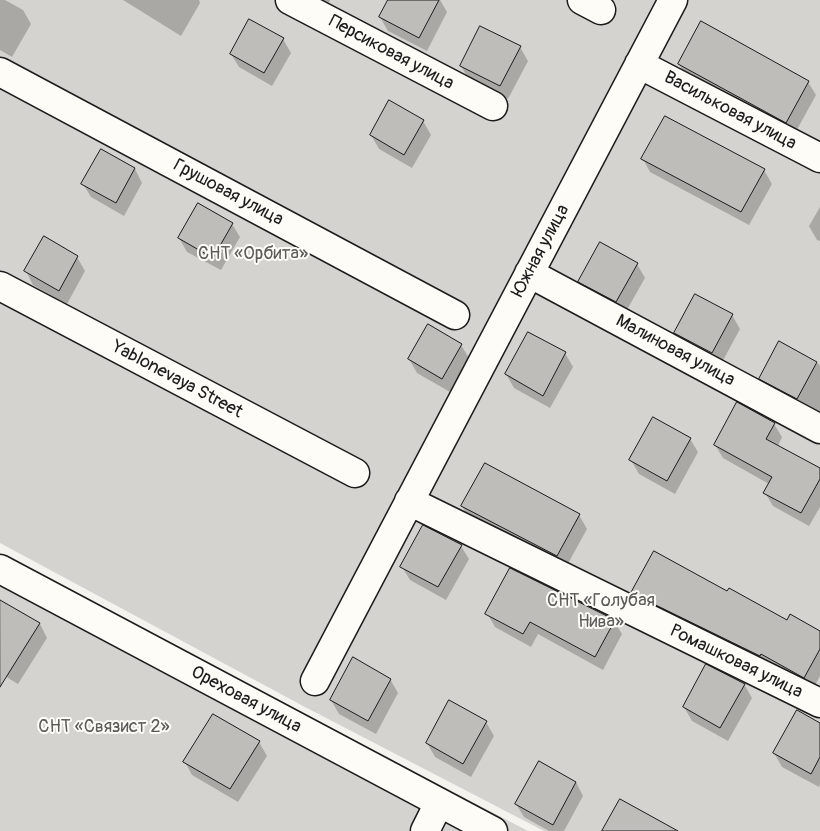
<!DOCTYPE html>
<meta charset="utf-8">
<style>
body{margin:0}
canvas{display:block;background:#f4f3ee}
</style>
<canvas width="820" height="831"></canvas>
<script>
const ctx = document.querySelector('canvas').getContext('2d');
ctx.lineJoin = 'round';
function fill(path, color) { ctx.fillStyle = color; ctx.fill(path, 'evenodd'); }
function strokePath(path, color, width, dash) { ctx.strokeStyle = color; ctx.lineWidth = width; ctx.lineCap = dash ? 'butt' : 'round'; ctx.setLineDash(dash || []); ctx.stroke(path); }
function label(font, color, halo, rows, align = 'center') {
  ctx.font = font + ' Pangolin,sans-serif'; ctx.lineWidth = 4; ctx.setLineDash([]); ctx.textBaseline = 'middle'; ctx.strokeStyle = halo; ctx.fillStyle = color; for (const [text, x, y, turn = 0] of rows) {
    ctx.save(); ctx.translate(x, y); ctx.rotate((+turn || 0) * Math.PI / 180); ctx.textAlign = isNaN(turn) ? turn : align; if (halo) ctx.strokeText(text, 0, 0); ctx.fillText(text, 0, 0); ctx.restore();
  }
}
fill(new Path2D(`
 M 0,0 L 820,0 L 820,831 L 544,831 L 305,707 L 0,543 Z
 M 0,554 L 46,579 L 528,831 L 0,831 Z`), '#d4d3cf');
fill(new Path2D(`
 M 0,0 L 5,0 L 23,10 L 31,24 L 12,57 L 0,50 Z
 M 123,0 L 199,0 L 200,3 L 181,36 Z
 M 318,0 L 330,0 L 328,5 Z
 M 389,0 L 440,0 L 447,12 L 427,51 L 388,31 L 380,17 Z
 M 283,39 L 291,53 L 272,86 L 239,67 L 231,54 Z
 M 520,47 L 528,61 L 508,99 L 469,80 L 461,66 Z
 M 679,64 L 808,82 L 816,95 L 794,135 L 687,78 Z
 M 423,121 L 431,135 L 412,168 L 379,149 L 371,135 Z
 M 101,151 L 135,169 L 142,183 L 124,216 L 91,197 L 83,184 Z
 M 643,159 L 764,170 L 772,184 L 749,225 L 650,172 Z
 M 820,207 L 820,241 L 817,240 L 809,226 Z
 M 232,224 L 240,237 L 221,270 L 187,252 L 179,238 Z
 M 45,238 L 77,257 L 85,271 L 67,304 L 33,285 L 26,271 Z
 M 637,264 L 645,278 L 624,315 L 588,295 L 580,282 Z
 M 732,315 L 740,329 L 720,366 L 683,347 L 675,333 Z
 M 780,343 L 820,365 L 820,420 L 768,392 L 760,379 Z
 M 461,345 L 469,358 L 450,392 L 417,373 L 409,359 Z
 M 565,353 L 573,367 L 550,408 L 514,388 L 506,374 Z
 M 774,424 L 782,437 L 778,446 L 820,469 L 820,507 L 809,526 L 773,506 L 765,493 L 769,484 L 723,458 L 715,445 Z
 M 690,439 L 698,452 L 675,494 L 639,474 L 631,460 Z
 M 462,506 L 579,515 L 587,529 L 565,569 L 470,520 Z
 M 461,546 L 469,559 L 446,600 L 410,580 L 402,567 Z
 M 633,593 L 728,593 L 787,622 L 820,633 L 820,676 L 812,691 L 640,606 Z
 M 0,601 L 40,624 L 47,638 L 18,684 L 0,673 Z
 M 487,613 L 614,621 L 622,634 L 603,670 L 538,634 L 531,647 L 495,627 Z
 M 390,679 L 398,693 L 376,734 L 339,714 L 331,700 Z
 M 744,684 L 752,698 L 728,741 L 692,721 L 684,707 Z
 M 486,722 L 494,736 L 471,777 L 435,757 L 427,743 Z
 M 820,724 L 820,784 L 819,787 L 782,767 L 774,753 Z
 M 259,742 L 267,756 L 238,802 L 192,775 L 185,762 Z
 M 576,782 L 583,796 L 564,831 L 549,831 L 524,817 L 516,804 Z`), '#0003');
const building = new Path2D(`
 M 388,0 L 439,0 L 419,38 L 379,17 Z
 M 249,19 L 284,38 L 264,73 L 230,54 Z
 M 701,21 L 809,81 L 786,123 L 678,64 Z
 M 480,26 L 521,46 L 500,86 L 460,66 Z
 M 389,100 L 424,120 L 404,155 L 370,135 Z
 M 665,116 L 765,169 L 741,212 L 641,159 Z
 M 101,149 L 135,168 L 116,203 L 81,184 Z
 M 198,203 L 233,223 L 213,258 L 178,238 Z
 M 44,236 L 78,256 L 59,291 L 24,271 Z
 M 600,242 L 638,263 L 616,302 L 578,282 Z
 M 695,294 L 733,314 L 712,353 L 674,333 Z
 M 428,324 L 462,344 L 442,379 L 408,359 Z
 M 528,332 L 566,352 L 543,396 L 505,374 Z
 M 779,341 L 817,362 L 797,399 L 759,379 Z
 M 737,402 L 775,423 L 766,439 L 820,468 L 820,479 L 801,513 L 763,493 L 772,477 L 714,445 Z
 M 653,417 L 691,438 L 667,481 L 629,460 Z
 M 485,463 L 580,514 L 557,556 L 461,506 Z
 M 423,525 L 462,545 L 438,587 L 400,567 Z
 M 654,551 L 727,591 L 729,588 L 787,620 L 790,614 L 820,631 L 820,649 L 804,678 L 761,654 L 760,656 L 631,593 Z
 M 510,568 L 615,620 L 595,657 L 530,622 L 523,634 L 485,614 Z
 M 0,600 L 40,623 L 0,687 Z
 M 353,657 L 391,679 L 368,721 L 330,700 Z
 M 706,664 L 745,684 L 720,728 L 683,707 Z
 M 449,700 L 487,721 L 463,764 L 426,743 Z
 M 797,710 L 820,723 L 820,757 L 811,774 L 773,753 Z
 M 213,714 L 260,741 L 230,789 L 183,762 Z
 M 539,761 L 576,782 L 553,825 L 515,804 Z
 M 620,799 L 678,831 L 602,831 Z`);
fill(building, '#bebdba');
strokePath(building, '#1c1c1c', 1);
const street = new Path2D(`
 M 290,0 L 493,106
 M 582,0 L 601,10
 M 639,64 L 820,158
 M 0,72 L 455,315
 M 529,273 L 820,429
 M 0,286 L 355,473
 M 409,501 L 820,703
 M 0,569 L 493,831
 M 315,681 L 673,0`);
const secondary = new Path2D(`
 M 425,831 L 439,803`);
strokePath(street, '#1c1c1c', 31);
strokePath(secondary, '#1c1c1c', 31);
strokePath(street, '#fdfcf7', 28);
strokePath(secondary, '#fdfcf7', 28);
label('18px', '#1c1c1c', '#fdfcf7', [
 ["Персиковая улица",391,53,28],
 ["Васильковая улица",730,111,28],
 ["Грушовая улица",228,193,28],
 ["Южная улица",541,251,-62],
 ["Малиновая улица",675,351,28],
 ["Yablonevaya Street",177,380,28],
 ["Ромашковая улица",736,662,26],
 ["Ореховая улица",246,700,28]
]);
label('18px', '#5c5c5b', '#fdfcf7', [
 ["СНТ «Орбита»",253,254],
 ["СНТ «Голубая",601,601],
 ["Нива»",601,622],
 ["СНТ «Связист 2»",104,727]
]);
</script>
